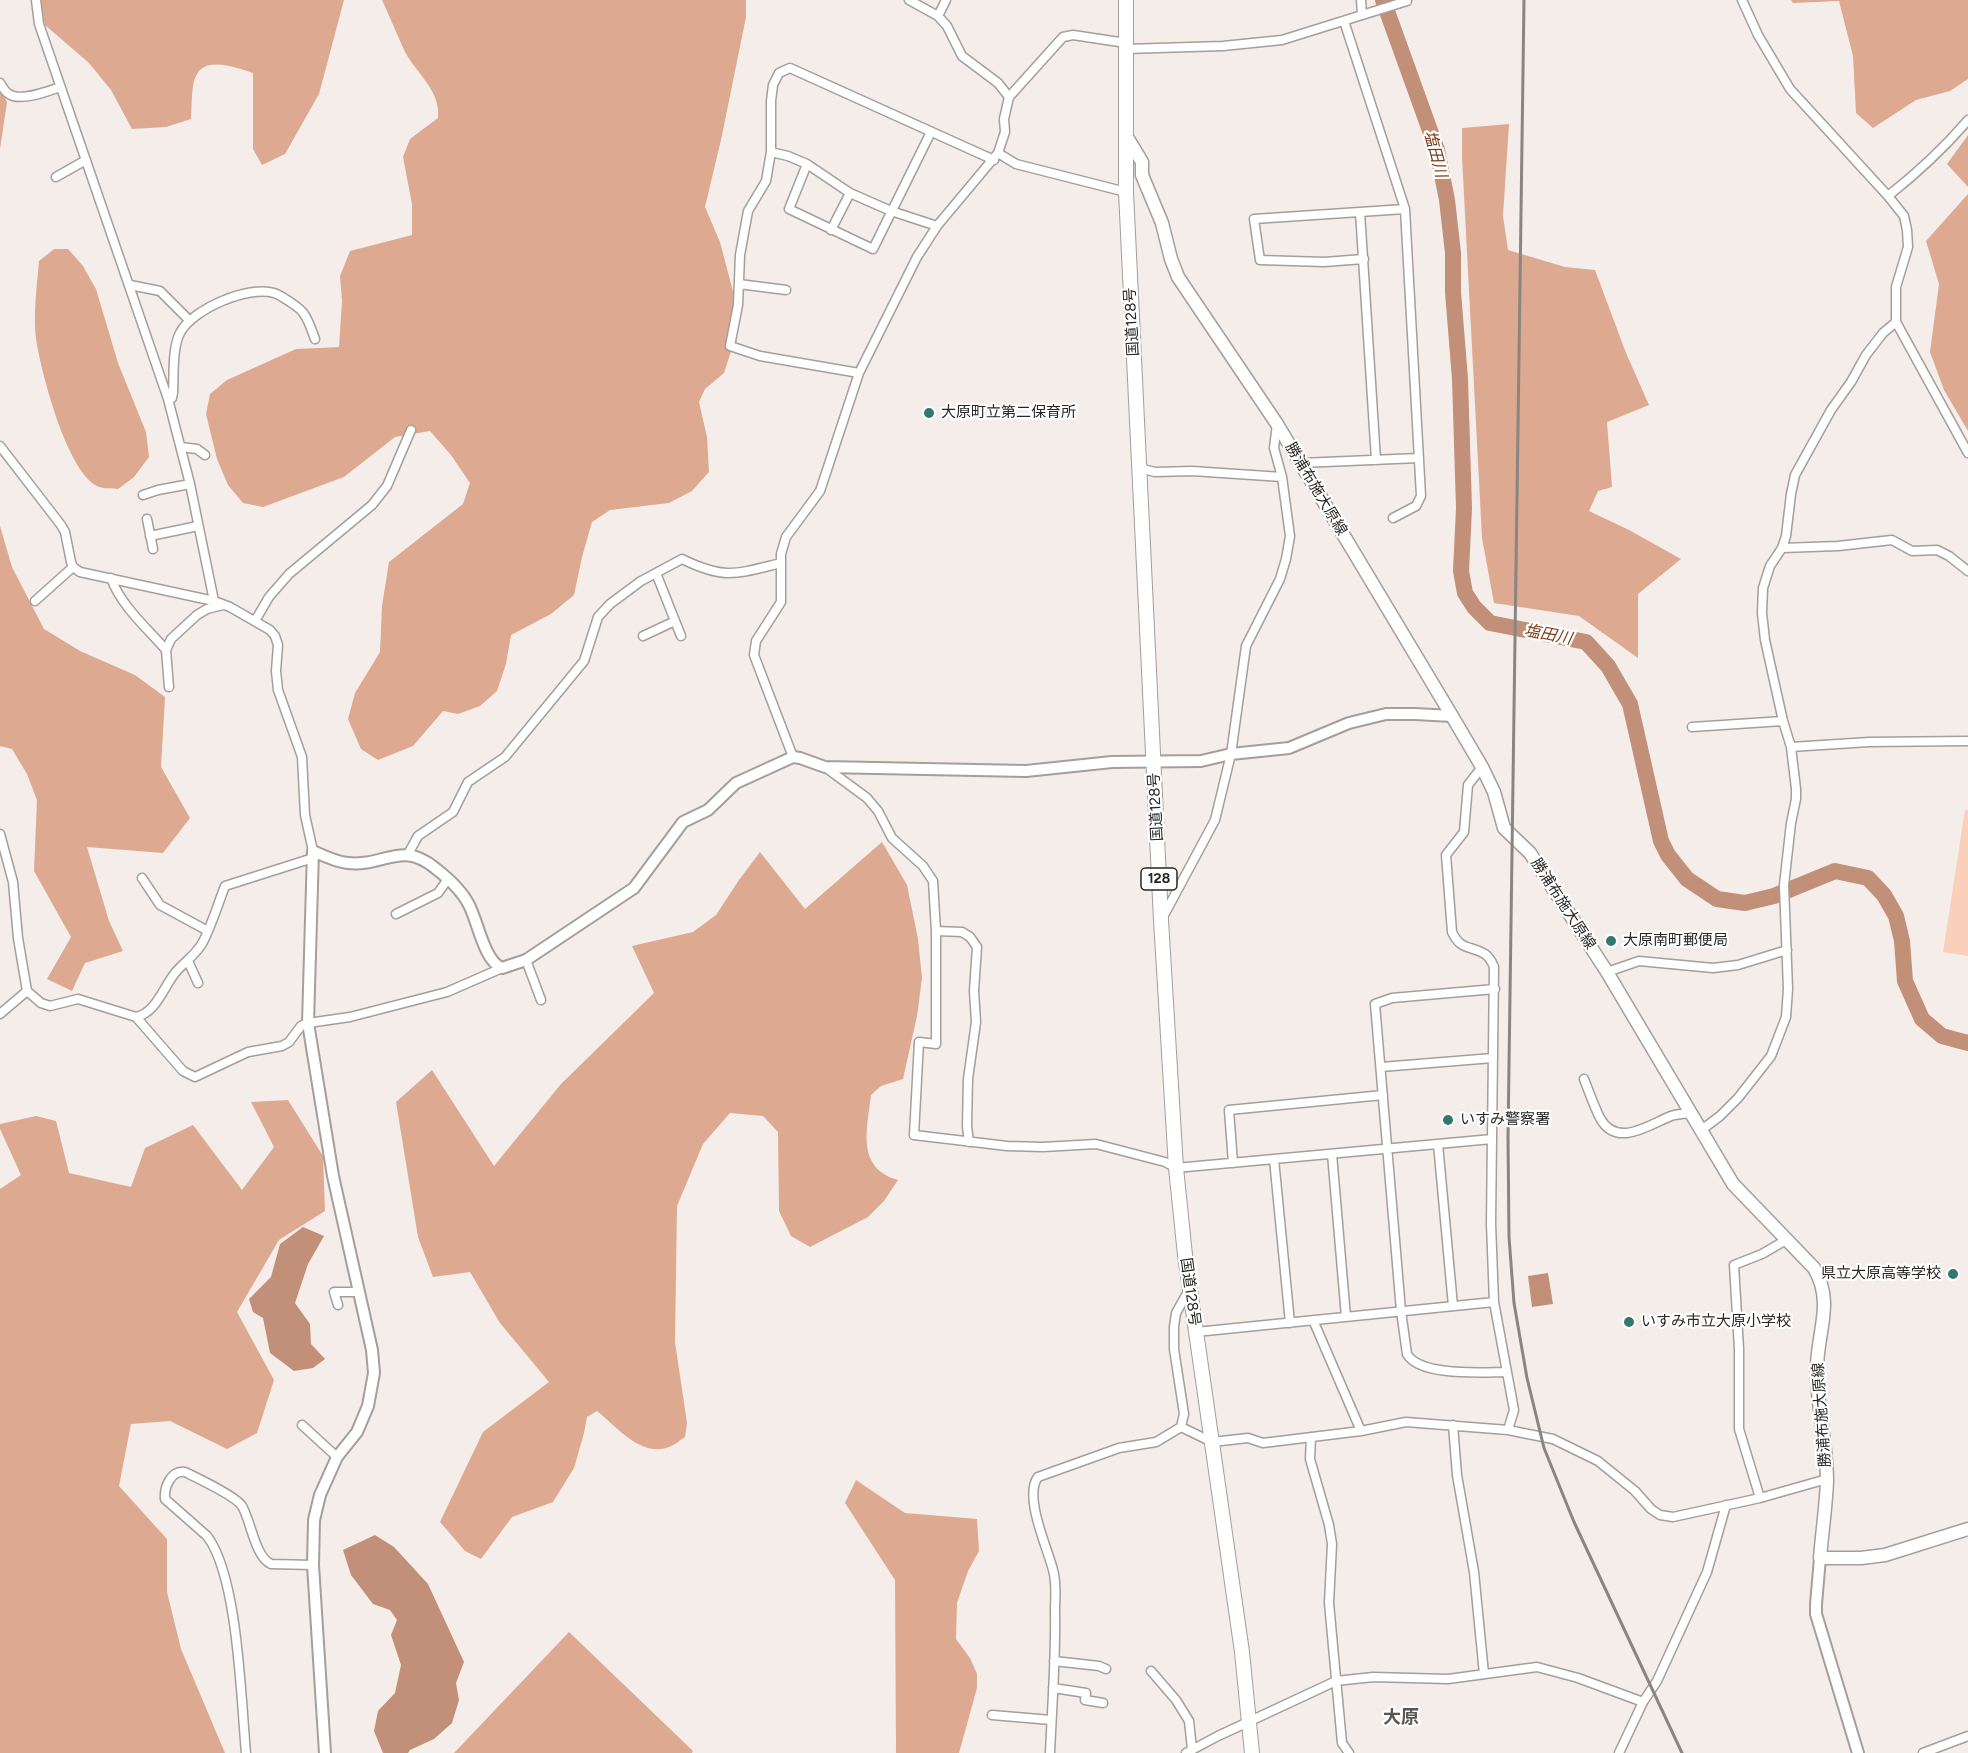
<!DOCTYPE html>
<meta charset="utf-8">
<style>
body{margin:0}
canvas{display:block;background:#f4ede9}
</style>
<canvas width="1968" height="1753"></canvas>
<script>
const ctx = document.querySelector('canvas').getContext('2d');
ctx.lineJoin = 'round';
function fill(path, color) { ctx.fillStyle = color; ctx.fill(path, 'evenodd'); }
function strokePath(path, color, width, dash) { ctx.strokeStyle = color; ctx.lineWidth = width; ctx.lineCap = dash ? 'butt' : 'round'; ctx.setLineDash(dash || []); ctx.stroke(path); }
function label(font, color, halo, rows, align = 'center') {
  ctx.font = font + ' Figtree,"Noto Sans JP",sans-serif'; ctx.lineWidth = 4.5; ctx.setLineDash([]); ctx.textBaseline = 'middle'; ctx.strokeStyle = halo; ctx.fillStyle = color; for (const [text, x, y, turn = 0] of rows) {
    ctx.save(); ctx.translate(x, y); ctx.rotate((+turn || 0) * Math.PI / 180); ctx.textAlign = isNaN(turn) ? turn : align; if (halo) ctx.strokeText(text, 0, 0); ctx.fillText(text, 0, 0); ctx.restore();
  }
}
fill(new Path2D(`
 M 1965,810 L 1968,810 L 1968,956 L 1943,952 Z`), '#fad0bb');
fill(new Path2D(`
 M 40,0 L 344,0 L 319,94 L 285,154 L 262,165 L 253,149 L 253,73 C 238,68 205,55 196,76 C 191,85 192,108 191,119 L 166,127 L 132,129 L 111,90 L 89,63 L 45,25 Z
 M 382,0 L 746,0 L 746,17 L 721,140 L 705,207 L 720,242 L 736,303 L 738,330 L 724,373 L 705,389 L 699,402 L 707,437 L 709,472 L 692,491 L 669,503 L 610,510 L 592,522 L 582,557 L 574,595 L 551,614 L 511,635 L 506,664 L 497,691 L 480,706 L 458,714 L 443,711 L 413,746 L 378,760 L 361,749 L 348,719 L 355,693 L 380,652 L 382,606 L 389,562 L 463,504 L 470,483 L 451,455 L 430,431 L 395,437 L 344,477 L 263,507 L 243,503 L 228,485 L 217,459 L 206,414 L 210,394 L 227,380 L 296,349 L 339,347 L 342,301 L 340,276 L 350,251 L 412,235 L 412,204 L 403,157 L 410,139 L 438,118 C 441,91 417,74 405,52 C 397,35 390,17 382,0 Z
 M 1791,0 L 1968,0 L 1968,79 L 1950,91 L 1916,100 L 1873,128 L 1856,113 L 1853,56 L 1839,1 L 1793,3 Z
 M 0,89 L 7,102 L 0,149 Z
 M 1509,124 L 1503,216 L 1508,250 L 1565,267 L 1595,270 L 1626,353 L 1649,405 L 1607,422 L 1612,487 L 1598,491 L 1589,511 L 1629,530 L 1681,559 L 1638,594 L 1638,658 L 1579,616 L 1494,603 L 1482,538 L 1462,157 L 1462,128 Z
 M 1968,135 L 1968,187 L 1947,164 Z
 M 1968,194 L 1968,431 L 1944,390 L 1930,352 L 1939,284 L 1926,241 Z
 M 54,249 L 68,249 L 83,266 L 96,289 L 118,363 L 146,432 L 149,457 L 134,477 L 118,489 C 112,488 105,489 99,487 C 67,474 41,371 36,339 C 33,313 37,286 39,261 Z
 M 0,526 L 12,567 L 44,629 L 80,651 L 135,675 L 165,697 L 161,767 L 190,818 L 163,853 L 87,847 L 109,921 L 123,951 L 85,963 L 72,991 L 47,979 L 71,937 L 34,871 L 37,800 L 27,774 L 12,749 L 0,746 Z
 M 882,842 L 907,885 L 918,939 L 922,978 L 917,1016 L 903,1079 L 881,1086 L 871,1095 C 867,1130 856,1168 898,1180 L 884,1201 L 868,1217 L 810,1247 L 791,1236 L 779,1211 L 778,1132 L 763,1116 L 730,1113 L 703,1144 L 677,1206 L 675,1342 L 687,1423 L 685,1437 C 680,1440 675,1445 669,1447 C 641,1458 616,1426 597,1411 L 587,1417 L 584,1433 L 574,1468 L 553,1502 L 512,1517 L 481,1559 L 465,1551 L 440,1522 L 483,1432 L 549,1382 L 500,1323 L 470,1272 L 433,1277 L 418,1237 L 396,1102 L 432,1070 L 494,1166 L 561,1084 L 654,993 L 632,946 L 693,932 L 716,915 L 739,880 L 760,852 L 805,909 Z
 M 288,1100 L 323,1156 L 325,1211 L 279,1240 L 237,1312 L 274,1380 L 257,1433 L 227,1449 L 170,1421 L 131,1424 L 119,1486 L 167,1539 L 167,1592 L 181,1649 L 225,1753 L 0,1753 L 0,1189 L 21,1175 L 0,1129 L 0,1124 L 36,1116 L 56,1121 L 69,1173 L 131,1187 L 145,1148 L 193,1125 L 242,1190 L 274,1147 L 251,1102 Z
 M 856,1480 L 905,1513 L 977,1519 L 979,1551 L 968,1571 L 957,1603 L 956,1639 L 970,1658 L 977,1674 L 977,1688 L 959,1753 L 896,1753 L 895,1580 L 845,1503 Z
 M 569,1632 L 693,1751 L 692,1753 L 454,1753 Z`), '#ddaa91');
fill(new Path2D(`
 M 303,1227 L 324,1236 L 308,1264 L 295,1303 L 310,1324 L 311,1344 L 325,1359 L 313,1368 L 294,1371 L 270,1353 L 263,1318 L 253,1312 L 249,1299 L 271,1277 L 280,1244 Z
 M 1548,1273 L 1553,1304 L 1532,1307 L 1528,1276 Z
 M 375,1535 L 394,1547 L 428,1584 L 464,1662 L 456,1683 L 459,1700 L 452,1723 L 434,1739 L 410,1750 L 408,1753 L 383,1753 L 374,1731 L 378,1711 L 395,1693 L 401,1665 L 391,1635 L 397,1620 L 390,1610 L 373,1604 L 351,1575 L 343,1550 Z`), '#c29078');
strokePath(new Path2D(`
 M 1383,0 L 1437,150 L 1447,200 L 1453,253 L 1453,292 L 1460,379 L 1464,508 L 1461,571 L 1465,593 L 1474,607 L 1490,623 L 1586,642 L 1608,666 L 1630,704 L 1661,841 L 1668,855 L 1687,879 L 1717,899 L 1745,903 L 1774,896 L 1835,871 L 1868,878 L 1884,895 L 1896,916 L 1902,941 L 1905,981 L 1922,1019 L 1942,1036 L 1968,1043`), '#c29078', 16);
const minor = new Path2D(`
 M 36,0 L 39,24 L 168,399 L 190,484 L 214,601
 M 909,0 L 938,16 L 947,26 L 962,56 L 998,83 L 1009,97
 M 1361,0 L 1362,15
 M 938,16 L 946,0
 M 1344,21 L 1405,209 L 1421,496 L 1416,506 L 1393,518
 M 1126,49 L 1223,46 L 1282,40 L 1407,1
 M 0,83 C 2,86 5,92 9,94 C 20,102 49,91 60,87
 M 771,152 L 788,156 L 807,164 L 850,193 L 891,211 L 937,226
 M 998,153 L 1016,164 L 1126,192
 M 807,164 L 789,209 L 873,249 L 931,132
 M 56,177 L 86,160
 M 1888,196 C 1917,173 1944,148 1968,120
 M 1360,212 L 1376,460
 M 831,230 L 850,193
 M 1364,259 L 1324,262 L 1260,260 L 1254,219 L 1405,209
 M 739,284 L 786,290
 M 130,285 L 160,291 L 190,321
 M 1896,322 L 1968,453
 M 859,373 L 760,356 L 730,346 L 738,305 L 740,255 L 748,211 L 766,181 L 771,152 L 771,101 L 773,85 L 779,73 L 790,68 L 994,160
 M 168,399 L 172,398 L 173,393 C 174,376 172,348 180,333 C 192,309 249,285 274,293 C 280,295 301,308 304,314 C 309,321 312,331 315,339
 M 0,446 L 61,525 L 65,532 L 71,562 L 73,567 L 80,572 L 214,601 L 230,607 L 270,630 L 275,636 L 278,645 L 276,671 L 278,690 L 302,757 L 305,815 L 313,851
 M 181,447 L 197,449 L 205,455
 M 1301,463 L 1419,458
 M 1139,468 L 1155,472 L 1192,471 L 1282,477
 M 143,495 L 158,490 L 190,484
 M 147,519 L 153,549
 M 150,536 L 198,526
 M 1782,548 L 1838,546 L 1892,540 L 1912,551 L 1937,550 L 1949,556 L 1968,571
 M 656,573 L 681,636
 M 111,578 C 121,606 147,628 166,650
 M 35,601 L 73,567
 M 255,621 L 269,597 L 289,574 L 372,505 L 387,486 L 411,430
 M 643,636 L 675,621
 M 169,687 L 166,650 L 171,639 L 197,615 L 207,609 L 223,605
 M 1692,727 L 1783,721
 M 1791,747 L 1869,742 L 1968,741
 M 793,757 L 754,655 L 756,641 L 781,602 L 781,554 L 786,537 L 820,491 L 859,373 L 917,257 L 937,226 L 998,153 L 1005,132 L 1004,119 L 1009,97 L 1063,37 L 1073,35 L 1126,43
 M 825,767 L 867,798 L 878,811 L 892,838 L 923,866 L 933,881 L 936,931 L 936,1044 L 919,1042 L 914,1135 L 1007,1146 L 1043,1147 L 1096,1144 L 1165,1162 L 1176,1168 L 1492,1139
 M 1482,767 L 1468,785 L 1464,832 L 1446,855 L 1452,932 C 1461,951 1470,945 1485,954 C 1489,957 1492,962 1494,967 L 1491,1224 L 1494,1302 L 1514,1410 L 1508,1430
 M 0,834 L 13,882 L 18,938 L 27,991 L 41,1003 L 50,1006 L 78,999 L 136,1017 L 183,1071 L 195,1077 L 248,1052 L 282,1046 L 289,1042 L 301,1026 L 308,1023 L 350,1017 L 447,992 L 502,968
 M 408,854 L 418,836 L 453,812 L 468,782 L 505,757 L 584,661 L 598,617 L 610,604 L 641,581 L 682,559 C 725,580 736,574 781,563
 M 142,878 L 160,905 L 208,931
 M 396,914 L 438,893 L 448,879
 M 1163,917 L 1215,820 L 1231,754 L 1246,646 L 1280,579 L 1286,559 L 1290,536 L 1282,477 L 1274,448 L 1277,424
 M 936,931 L 962,932 L 970,937 L 977,947 L 974,991 L 976,1022 L 968,1079 L 967,1126 L 969,1142
 M 526,960 L 541,1000
 M 188,961 L 198,983
 M 1607,972 L 1639,961 L 1713,968 L 1738,965 L 1787,950
 M 1495,989 L 1392,998 L 1375,1004 L 1401,1311 L 1407,1354 C 1420,1377 1484,1372 1507,1372
 M 0,1014 L 27,991
 M 136,1017 C 156,1013 163,988 175,973 C 184,962 196,955 203,942 C 212,924 218,904 225,886 L 313,858
 M 1381,1067 L 1493,1058
 M 1584,1079 C 1589,1092 1594,1106 1600,1118 C 1617,1149 1650,1124 1671,1116 C 1677,1114 1684,1114 1690,1113
 M 1700,1131 L 1720,1116 L 1738,1098 L 1771,1056 L 1786,1017 L 1788,989 L 1784,885 L 1791,823 L 1796,799 L 1796,789 L 1791,747 L 1783,721 L 1765,640 L 1762,613 L 1763,588 L 1770,566 L 1782,548 L 1786,536 L 1791,494 L 1795,475 L 1831,410 L 1851,382 L 1866,355 L 1883,333 L 1896,322 L 1896,287 L 1908,247 L 1907,230 L 1904,216 L 1888,196 L 1790,89 L 1758,35 L 1742,0
 M 1438,1144 L 1453,1306
 M 1332,1154 L 1346,1317
 M 1274,1159 L 1290,1323
 M 1233,1163 L 1229,1110 L 1383,1095
 M 338,1305 L 334,1292 L 359,1292
 M 1313,1320 L 1361,1431
 M 1196,1332 L 1494,1302
 M 302,1425 L 337,1457
 M 1453,1425 L 1457,1475 L 1474,1572 L 1484,1674
 M 1181,1427 L 1184,1414 L 1174,1349 L 1174,1327 L 1176,1313 L 1189,1290
 M 1311,1437 L 1310,1459 L 1329,1525 L 1332,1544 L 1329,1603 L 1342,1743 L 1349,1753
 M 1760,1498 L 1739,1429 L 1739,1349 L 1734,1265 L 1762,1254 L 1786,1240
 M 1054,1661 L 1099,1666 L 1106,1669
 M 1151,1671 L 1176,1700 L 1189,1721 L 1192,1749
 M 1053,1688 L 1086,1693 L 1085,1700 L 1103,1703
 M 992,1715 L 1051,1720
 M 246,1753 C 241,1700 238,1576 207,1536 L 165,1499 C 164,1487 171,1470 185,1472 C 197,1478 236,1496 242,1506 C 251,1521 255,1557 271,1564 L 313,1565
 M 1050,1753 C 1052,1706 1056,1658 1055,1611 C 1055,1598 1057,1583 1053,1570 C 1048,1549 1023,1496 1038,1477 L 1119,1448 L 1156,1442 L 1181,1427 L 1212,1442 L 1248,1438 L 1263,1443 L 1361,1431 L 1406,1422 L 1508,1430 L 1553,1439 L 1598,1461 L 1635,1491 L 1651,1509 L 1660,1515 L 1673,1517 L 1760,1498 L 1827,1479
 M 1186,1753 L 1218,1736 L 1336,1681 L 1373,1677 L 1448,1679 L 1537,1667 L 1578,1678 L 1643,1702
 M 1619,1753 L 1643,1702 L 1657,1681 L 1707,1572 L 1726,1505
 M 1923,1753 L 1968,1736`);
const tertiary = new Path2D(`
 M 1820,1558 L 1816,1604 L 1816,1614 L 1858,1753
 M 325,1753 L 313,1565 L 314,1520 L 320,1495 L 337,1457 L 357,1432 L 368,1406 L 374,1373 L 372,1350 L 333,1176 L 308,1023 L 313,851 C 324,856 336,862 348,863 C 384,867 401,840 435,868 C 448,878 462,891 469,905 C 478,922 484,961 502,968 L 526,960 L 634,888 L 683,822 L 708,810 L 736,783 L 793,757 L 800,758 L 825,767 L 1026,771 L 1112,762 L 1201,761 L 1231,754 L 1289,748 L 1349,723 L 1386,714 L 1415,714 L 1452,716`);
const secondary = new Path2D(`
 M 1127,137 L 1142,162 L 1142,175 L 1162,223 L 1171,259 L 1178,277 L 1277,424 L 1452,716 L 1482,767 L 1494,792 L 1504,828 L 1530,853 L 1607,972 L 1733,1184 L 1814,1268 C 1834,1302 1818,1330 1817,1366 C 1816,1404 1827,1443 1827,1481 C 1826,1506 1822,1533 1820,1558 L 1861,1558 L 1885,1555 L 1968,1529`);
const trunk = new Path2D(`
 M 1126,0 L 1126,192 L 1161,920 L 1176,1168 L 1185,1255 L 1242,1652 L 1252,1753`);
strokePath(minor, '#a59e9b', 11);
strokePath(tertiary, '#a59e9b', 14);
strokePath(secondary, '#a59e9b', 15);
strokePath(trunk, '#a59e9b', 16);
strokePath(minor, '#fff', 8);
strokePath(tertiary, '#fff', 10);
strokePath(secondary, '#fff', 12);
strokePath(trunk, '#fff', 14);
strokePath(new Path2D(`
 M 1524,0 L 1508,1137 L 1509,1237 L 1514,1303 L 1527,1378 L 1544,1448 L 1574,1522 L 1682,1753`), '#8a8583', 3);
for (const [x, y, r, color] of [
 [929,413,6,"#33786c"],
 [1611,941,6,"#33786c"],
 [1448,1120,6,"#33786c"],
 [1953,1274,6,"#33786c"],
 [1629,1322,6,"#33786c"]
]) { const dot = new Path2D(); dot.arc(x, y, r, 0, 2 * Math.PI); ctx.fillStyle = color; ctx.fill(dot); strokePath(dot, '#fff', 2); }
for (const [x, y, w] of [
 [1159,879,36]
]) { const box = new Path2D(); box.roundRect(x - w / 2, y - 11, w, 22, 4.5); ctx.fillStyle = '#fff'; ctx.fill(box); strokePath(box, '#292625', 1.5); }
label('bold 14px', '#292625', null, [
 ["128",1159,879]
]);
label('15px', '#292625', '#fff', [
 ["国道128号",1132,322,-93],
 ["勝浦布施大原線",1316,489,59],
 ["国道128号",1156,807,-93],
 ["勝浦布施大原線",1563,904,57],
 ["国道128号",1190,1292,82],
 ["勝浦布施大原線",1822,1415,-94]
]);
label('15px', '#292625', '#fff', [
 ["大原町立第二保育所",941,413],
 ["大原南町郵便局",1623,941],
 ["いすみ警察署",1460,1120],
 ["県立大原高等学校",1941,1274,"right"],
 ["いすみ市立大原小学校",1641,1322]
], 'left');
label('italic 16px', '#7d3e1a', '#fff', [
 ["塩田川",1435,154,75],
 ["塩田川",1548,635,11]
]);
label('bold 18px', '#5b5552', '#fff', [
 ["大原",1401,1718]
]);
</script>
